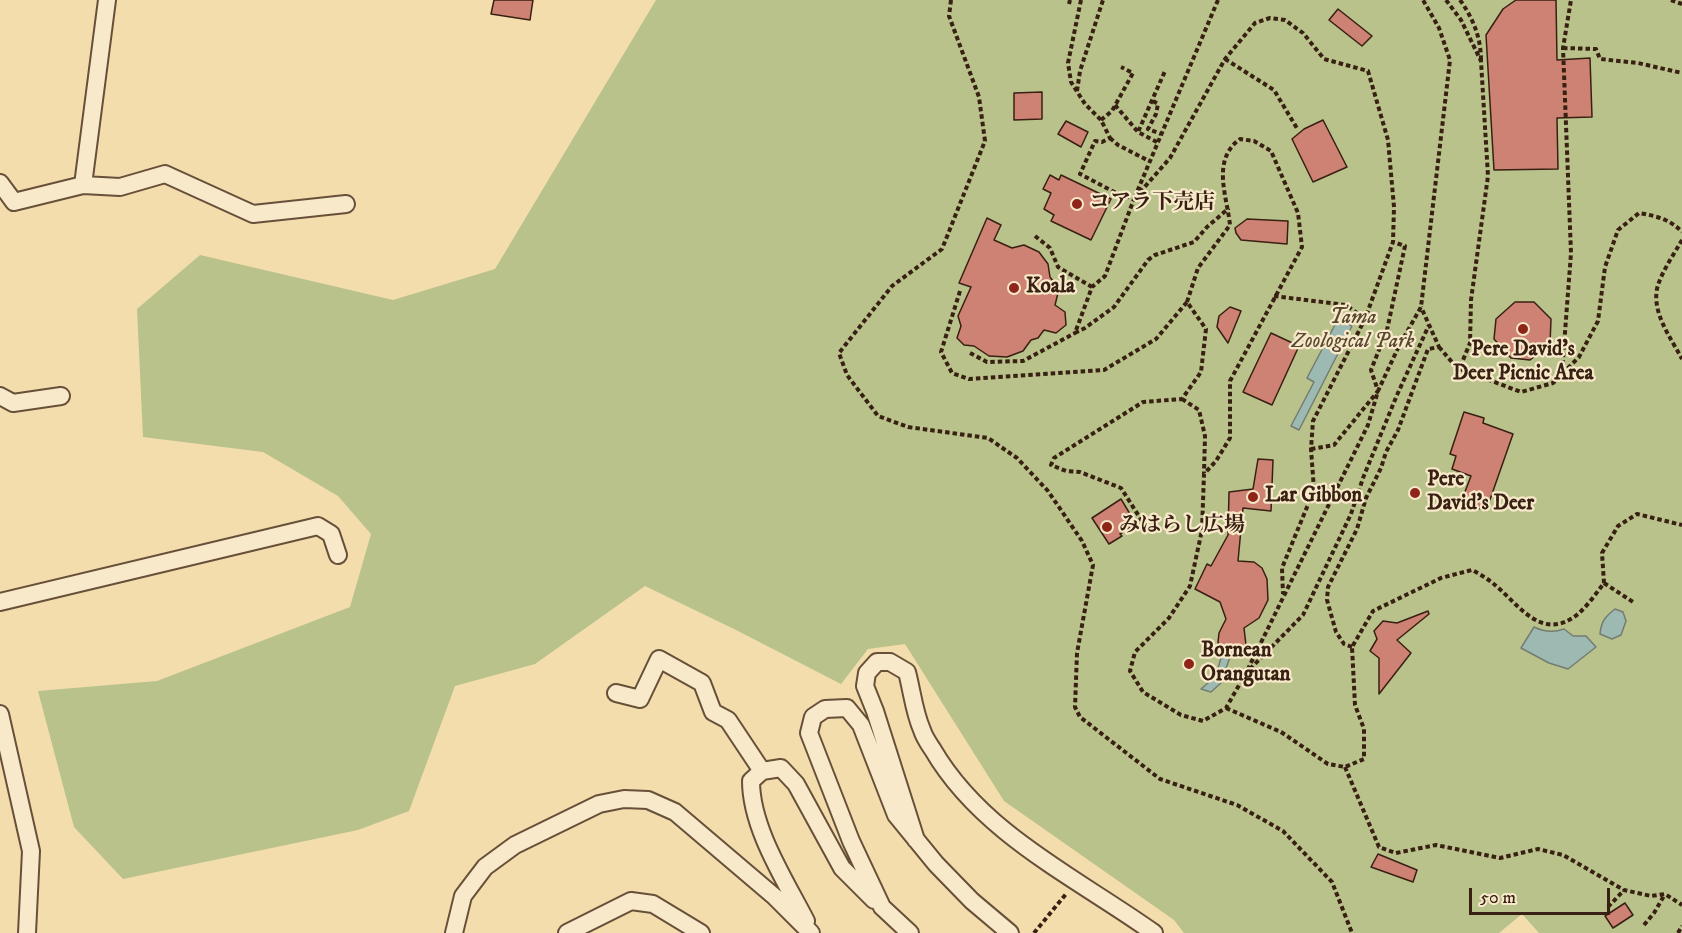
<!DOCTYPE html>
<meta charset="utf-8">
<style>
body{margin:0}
#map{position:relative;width:1682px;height:933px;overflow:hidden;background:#f3ddad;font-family:"IM FELL DW Pica",serif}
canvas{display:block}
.scale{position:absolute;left:1469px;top:888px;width:141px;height:27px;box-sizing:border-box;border:3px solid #382012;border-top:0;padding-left:8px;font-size:18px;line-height:21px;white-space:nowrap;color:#382012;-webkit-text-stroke:4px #f7e9ca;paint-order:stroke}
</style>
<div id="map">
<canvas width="1682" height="933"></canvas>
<div class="scale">50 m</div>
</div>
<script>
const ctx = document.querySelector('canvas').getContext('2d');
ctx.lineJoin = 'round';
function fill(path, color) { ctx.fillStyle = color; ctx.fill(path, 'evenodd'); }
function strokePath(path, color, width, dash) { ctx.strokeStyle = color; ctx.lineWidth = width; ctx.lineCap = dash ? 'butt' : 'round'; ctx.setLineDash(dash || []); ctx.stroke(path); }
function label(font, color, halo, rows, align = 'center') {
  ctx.font = font + ' "IM FELL DW Pica","Noto Serif JP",serif'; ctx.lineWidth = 4.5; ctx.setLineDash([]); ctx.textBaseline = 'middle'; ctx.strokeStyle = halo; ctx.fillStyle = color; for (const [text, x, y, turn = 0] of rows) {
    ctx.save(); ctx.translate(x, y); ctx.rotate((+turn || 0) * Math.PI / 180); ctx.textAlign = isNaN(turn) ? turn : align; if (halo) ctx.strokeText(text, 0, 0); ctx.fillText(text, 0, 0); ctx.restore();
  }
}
fill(new Path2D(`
 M 656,0 L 1682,0 L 1682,933 L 1539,933 L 1522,914 L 1499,933 L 1184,933 L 1174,920 L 1004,801 L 905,644 L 868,649 L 841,684 L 736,630 L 645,586 L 535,664 L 455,686 L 409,811 L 358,830 L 123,879 L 74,827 L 38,691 L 157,681 L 350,607 L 371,534 L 338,496 L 263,452 L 143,437 L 137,309 L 200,255 L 393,300 L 495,269 Z`), '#b9c28b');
const water = new Path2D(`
 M 1338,319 L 1352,326 L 1299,430 L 1291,426 L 1314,382 L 1307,378 Z
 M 1615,609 L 1623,612 L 1626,621 L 1621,635 L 1612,639 L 1600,634 C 1601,621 1606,616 1615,609 Z
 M 1534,627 C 1544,632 1553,633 1564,629 L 1573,636 L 1586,636 L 1596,647 L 1568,669 L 1549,663 L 1521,648 Z
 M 1222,654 L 1230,657 L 1221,683 L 1211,692 L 1201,689 L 1216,676 Z`);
fill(water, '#9dbab2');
strokePath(water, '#757c72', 1.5);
const building = new Path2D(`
 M 494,0 L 533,0 L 530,20 L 491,14 Z
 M 1516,0 L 1556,0 L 1557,60 L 1590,58 L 1592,117 L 1557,118 L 1558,169 L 1494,170 L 1486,35 L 1503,9 Z
 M 1338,9 L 1372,36 L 1362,46 L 1329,20 Z
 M 1042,92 L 1042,119 L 1014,120 L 1014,93 Z
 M 1323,120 L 1347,167 L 1313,182 L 1292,139 L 1304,129 Z
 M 1066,121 L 1088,132 L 1081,147 L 1058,134 Z
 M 1050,175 L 1059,180 L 1061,175 L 1111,199 L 1091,240 L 1051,221 L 1054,215 L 1044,209 L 1051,193 L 1043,189 Z
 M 987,218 L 1001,225 L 994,240 L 1012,248 L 1024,245 L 1039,252 L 1048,264 L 1050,277 L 1059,289 L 1055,305 L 1065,312 L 1066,325 L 1056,333 L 1044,330 L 1038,338 L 1031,340 L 1023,351 L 1007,357 L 989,356 L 974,346 L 964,345 L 957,338 L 961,326 L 958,316 L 971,287 L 959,283 Z
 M 1247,219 L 1288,221 L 1287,244 L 1241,240 L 1236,233 L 1235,228 Z
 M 1515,302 L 1534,302 L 1551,319 L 1550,344 L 1530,360 L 1511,358 L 1494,339 L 1496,319 Z
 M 1230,307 L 1241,311 L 1228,343 L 1217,327 L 1219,316 Z
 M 1271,333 L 1299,346 L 1272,405 L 1243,392 Z
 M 1464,412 L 1484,418 L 1483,423 L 1513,434 L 1486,511 L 1461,502 L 1471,476 L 1452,469 L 1456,456 L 1450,454 Z
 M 1258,459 L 1273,460 L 1271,511 L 1243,508 L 1238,561 L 1254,562 L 1262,568 L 1267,579 L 1268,600 L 1259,618 L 1244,628 L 1246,645 L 1237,654 L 1229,654 L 1221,650 L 1218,642 L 1219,633 L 1226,619 L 1220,602 L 1195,589 L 1207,564 L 1211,566 L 1228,535 L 1229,492 L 1253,489 Z
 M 1121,499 L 1136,524 L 1120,534 L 1122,536 L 1109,544 L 1092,518 Z
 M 1428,611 L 1429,614 L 1397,640 L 1411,653 L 1379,694 L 1379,658 L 1370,651 L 1377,639 L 1374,631 L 1383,621 L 1397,623 Z
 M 1378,854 L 1417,870 L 1413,882 L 1371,867 Z
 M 1625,903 L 1633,915 L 1613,928 L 1605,916 Z`);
fill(building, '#ce8273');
strokePath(building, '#382012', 1.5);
const minor = new Path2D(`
 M 0,183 L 14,202 L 83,185 L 107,0
 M 83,185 L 120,187 L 165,174 L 253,214 L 346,204
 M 0,396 L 13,403 L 61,396
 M 0,602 L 318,526 L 331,534 L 338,555
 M 616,693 L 640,699 L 659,659 L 702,683 L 713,712 L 728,720 L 762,771
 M 0,714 L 31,851 L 27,933
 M 916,840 L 875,711 L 865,686 L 867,673 L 877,662 L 890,662 L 907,672 C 912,691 914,712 922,730 C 924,737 929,744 933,750 C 982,834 1077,878 1154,933
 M 806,921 C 785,880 751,828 751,781 L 762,771 L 781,768 L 796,784 L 842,868 L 874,900
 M 454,933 L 463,896 L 485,867 L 515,845 L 599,804 L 624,799 L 648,800 L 675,812 L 775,897 L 811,933
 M 567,933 L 631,901 L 653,904 L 701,933
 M 910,933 L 882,907 L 851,841 L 809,733 L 813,717 L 825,709 L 847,708 L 861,725 L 896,815 L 936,864 L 972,901 L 1010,933`);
strokePath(minor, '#674f39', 20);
strokePath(new Path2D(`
 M 951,0 L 949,16 L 979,97 L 985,141 L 942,249 L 892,286 L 839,353 L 847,375 L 878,416 L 908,427 L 988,438 L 1017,458 L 1048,491 L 1082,541 L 1093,565 L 1077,653 L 1075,707 L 1080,717 L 1160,779 L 1237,805 L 1283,831 L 1332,882 L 1352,933
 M 1081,0 L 1068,63 L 1071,82 L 1085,104 L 1101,120 L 1110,138 L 1102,142 L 1095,141 L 1080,174 L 1116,193 L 1134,199 L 1105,276 L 1092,287 L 1075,333 L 1085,328 L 1114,307 L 1148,260 L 1155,255 L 1194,242 L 1207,227 L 1229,208
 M 1218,0 L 1134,199 L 1170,158 L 1225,59 L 1255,23 L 1270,18 L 1285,20 L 1303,33 L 1324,59 L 1368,71 L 1388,140 L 1394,207 L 1393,242 L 1365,319 L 1313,421 L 1311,449 L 1314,490 L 1282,568 L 1283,594
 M 1446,0 L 1461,20 L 1481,61 L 1488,176 L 1471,300 L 1470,343 L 1463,360 L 1457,368
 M 1460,0 C 1473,18 1481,38 1481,60
 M 1671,0 L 1682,4
 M 1069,4 L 1070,0
 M 1563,48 L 1596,49 L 1600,59 L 1638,63 L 1682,73
 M 1225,59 L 1274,90 L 1298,130
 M 1077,91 L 1080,71 L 1103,0
 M 1153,101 L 1158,104 L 1156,114 L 1148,129 L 1161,134
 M 1115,105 L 1138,132
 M 1101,120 L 1112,111 L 1133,73 L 1121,67
 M 1110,138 L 1118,145 L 1149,161
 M 1157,142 L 1138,132 L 1165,71
 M 1035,236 L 1050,248 L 1058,267 L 1092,287
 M 1682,240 C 1674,254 1663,270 1658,285 C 1650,311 1671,338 1682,359
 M 960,291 L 941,352 L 952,373 L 969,379 L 1104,370 L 1156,339 L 1187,302 L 1206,329 L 1201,372 L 1182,399 L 1143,402 L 1054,458 L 1051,465 L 1066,471 L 1080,472 L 1121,488 L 1142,521
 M 1274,296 L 1346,305 L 1365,319
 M 1187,302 L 1198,268 L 1230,225 C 1227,196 1211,160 1240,139 L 1254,141 L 1271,151 L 1298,213 L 1302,247 L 1230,381 L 1230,438 L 1216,461 L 1204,474 L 1202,530 L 1190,586 L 1169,618 L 1135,652 L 1130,671 L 1143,692 L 1181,715 L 1203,721 L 1226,708 L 1246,673 L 1368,425 L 1378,391 L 1398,348 L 1421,307 L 1450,60 L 1439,28 L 1423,0
 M 1439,347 L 1457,368 L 1521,392 L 1553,383 L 1579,357 L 1598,321 L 1605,267 L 1618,230 L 1639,213 C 1656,216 1670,219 1682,232
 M 970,353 L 987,362 L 1023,361 L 1075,333
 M 1562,372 L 1571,253 L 1563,48 L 1571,0
 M 1182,399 L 1199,410 L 1205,436 L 1204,473
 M 1311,449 L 1334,445 L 1378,391 L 1371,370 L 1387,330 L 1405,246 L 1393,242
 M 1604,583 L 1633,602
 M 1352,647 L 1344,644 L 1336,632 L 1327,600 L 1328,587 L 1357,529 L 1366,498 L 1381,468 L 1386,452 L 1398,430 L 1428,349 L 1439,347 L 1421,307
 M 1250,669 L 1303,615 L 1351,514 L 1363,478 L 1397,395 L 1429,325
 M 1226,708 L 1281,732 L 1328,764 L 1345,767 L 1364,759 L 1364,729 L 1355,705 L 1352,647 L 1373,611 L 1441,578 L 1472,570 C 1480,574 1488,579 1495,585 C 1516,602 1538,637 1569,620 C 1583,613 1594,596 1604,583 L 1602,553 L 1618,526 L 1637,514 L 1682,525
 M 1345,767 L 1379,847 L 1396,853 L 1436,845 L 1500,858 L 1538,849 L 1563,855 L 1624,890 L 1651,896 L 1665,894 L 1682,905
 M 1608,907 L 1624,890
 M 1644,925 L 1654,913 L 1665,894
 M 1034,933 L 1066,894
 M 1678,933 L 1682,926`), '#382012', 4, [4.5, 3]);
strokePath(minor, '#f7e9ca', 16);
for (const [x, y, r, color] of [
 [1077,204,6,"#8f2418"],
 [1014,288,6,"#8f2418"],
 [1523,329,6,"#8f2418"],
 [1415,493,6,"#8f2418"],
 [1253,497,6,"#8f2418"],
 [1107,527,6,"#8f2418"],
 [1189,664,6,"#8f2418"]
]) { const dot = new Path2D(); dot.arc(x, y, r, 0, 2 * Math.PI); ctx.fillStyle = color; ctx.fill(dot); strokePath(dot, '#f7e9ca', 2); }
label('bold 21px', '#382012', '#f7e9ca', [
 ["コアラ下売店",1089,204],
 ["Koala",1026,288],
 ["Pere David's",1523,351,"center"],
 ["Deer Picnic Area",1523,375,"center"],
 ["Pere",1427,481],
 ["David's Deer",1427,505],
 ["Lar Gibbon",1265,497],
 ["みはらし広場",1119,527],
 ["Bornean",1201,652],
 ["Orangutan",1201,676]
], 'left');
label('italic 21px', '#584830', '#f7e9ca', [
 ["Tama",1353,319],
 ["Zoological Park",1353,343]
]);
</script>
